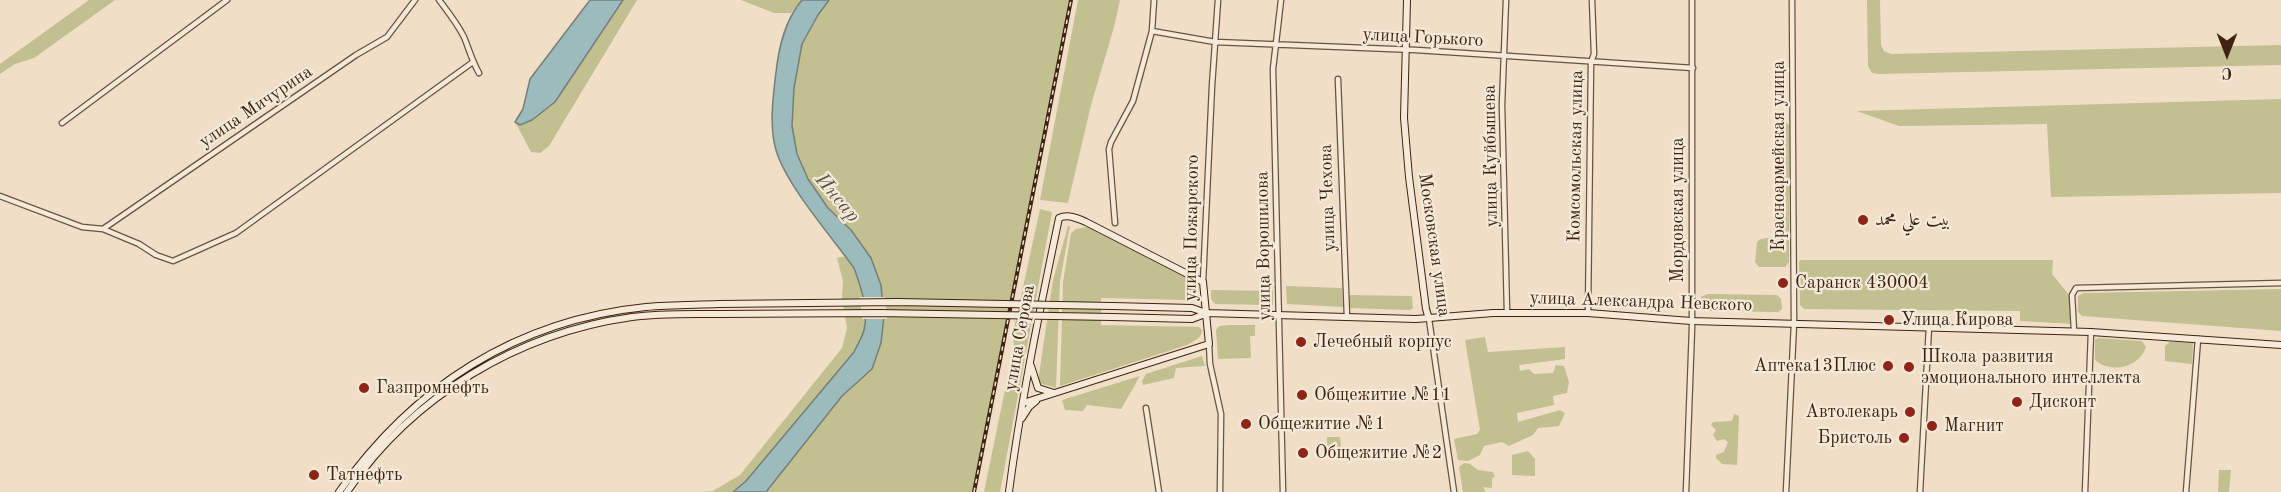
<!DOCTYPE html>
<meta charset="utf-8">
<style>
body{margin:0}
#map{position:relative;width:2281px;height:492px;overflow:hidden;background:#f0dec6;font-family:"Old Standard TT",serif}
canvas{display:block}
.north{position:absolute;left:2197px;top:24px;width:60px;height:60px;-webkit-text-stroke:4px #f5eada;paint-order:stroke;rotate:180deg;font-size:16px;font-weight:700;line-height:24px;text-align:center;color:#3f2310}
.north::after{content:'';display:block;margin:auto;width:21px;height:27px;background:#3f2310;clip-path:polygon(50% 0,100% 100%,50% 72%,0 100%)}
</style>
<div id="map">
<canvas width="2281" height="492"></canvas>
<div class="north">С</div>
</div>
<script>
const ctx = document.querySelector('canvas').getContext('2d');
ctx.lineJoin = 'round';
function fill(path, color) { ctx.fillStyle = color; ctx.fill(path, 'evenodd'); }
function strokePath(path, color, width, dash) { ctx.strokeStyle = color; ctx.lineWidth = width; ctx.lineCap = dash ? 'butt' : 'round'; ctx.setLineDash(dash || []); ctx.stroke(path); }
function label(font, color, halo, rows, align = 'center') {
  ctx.font = font + ' "Old Standard TT",Amiri,serif'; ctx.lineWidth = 4.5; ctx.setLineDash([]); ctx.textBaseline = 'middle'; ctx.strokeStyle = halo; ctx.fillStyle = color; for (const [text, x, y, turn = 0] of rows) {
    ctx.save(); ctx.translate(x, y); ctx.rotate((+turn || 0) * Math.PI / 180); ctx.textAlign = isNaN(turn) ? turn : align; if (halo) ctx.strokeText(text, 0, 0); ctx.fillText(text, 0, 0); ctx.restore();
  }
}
fill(new Path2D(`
 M 89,0 L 115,0 L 34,58 L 15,64 L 0,74 L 0,64 Z
 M 623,0 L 637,0 L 549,146 L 540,153 L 531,152 L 515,122 L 520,125 L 555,102 Z
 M 741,0 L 802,0 L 791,13 L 774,13 Z
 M 829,0 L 1070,0 L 973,492 L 766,492 L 842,396 L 872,369 L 881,343 L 851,230 L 828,208 L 808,179 L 797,154 L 792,126 L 794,88 L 802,44 L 818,15 Z
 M 1078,0 L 1120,0 L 1114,27 L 1091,105 L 1068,203 L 1040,200 Z
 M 1867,0 L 1880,0 L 1881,45 L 1884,51 L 1891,54 L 2281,45 L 2281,65 L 1878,74 L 1872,73 L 1868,66 Z
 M 2281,99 L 2281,193 L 2051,197 L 2047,124 L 1899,126 L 1857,111 Z
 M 1779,123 L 1787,123 L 1789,126 L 1789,262 L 1785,267 L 1759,267 L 1755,262 L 1757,242 L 1761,239 L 1774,237 L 1775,128 Z
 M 1040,209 L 1052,212 L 1000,492 L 984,492 L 1014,346 L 1013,333 Z
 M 1068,226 L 1070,226 L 1060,281 L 1056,388 L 1039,383 L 1039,375 L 1053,280 Z
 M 1087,227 L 1183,276 L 1192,283 L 1196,290 L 1194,299 L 1190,300 L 1101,298 L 1101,325 L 1199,327 L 1202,330 C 1202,338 1194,341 1187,345 L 1060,386 L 1063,282 L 1071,233 L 1076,229 Z
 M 846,256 C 860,276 870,305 864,330 C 862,338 857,345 854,352 L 746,482 L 733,492 L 703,492 L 713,491 L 740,475 L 842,348 L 847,328 L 842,298 L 843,281 L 837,258 Z
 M 1801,260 L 2053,260 L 2052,274 L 2070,296 L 2072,324 L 2020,321 L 2020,311 L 1804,309 L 1800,305 L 1799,262 Z
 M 1286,286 L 1342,288 L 1343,307 L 1287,304 Z
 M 2281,289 L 2281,331 L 2082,316 L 2078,312 L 2078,296 L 2084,293 Z
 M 1211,290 L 1273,291 L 1273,305 L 1215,304 L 1211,299 Z
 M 1707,294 L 1777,295 L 1781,299 L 1782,309 L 1778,312 L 1705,311 L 1701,306 L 1701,297 Z
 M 1349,295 L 1412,296 L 1413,308 L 1410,310 L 1350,308 Z
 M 1229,325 L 1255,325 L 1255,336 L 1250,336 L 1251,358 L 1218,359 L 1216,330 L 1219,326 Z
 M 1485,337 L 1488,352 L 1565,347 L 1565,359 L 1519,365 L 1520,371 L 1529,369 L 1534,374 L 1553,373 L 1556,365 L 1564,366 L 1569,382 L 1567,393 L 1553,396 L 1554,405 L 1517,413 L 1518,422 L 1560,410 L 1565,413 L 1559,426 L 1538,428 L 1533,435 L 1509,446 L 1502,442 L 1484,446 L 1480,455 L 1468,461 L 1458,460 L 1454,439 L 1477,434 L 1480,430 L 1465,340 Z
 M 2098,338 L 2142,341 L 2146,347 C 2139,368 2111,374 2095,360 L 2095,340 Z
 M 2170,342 L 2193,343 L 2192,364 L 2165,361 L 2165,346 Z
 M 1202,356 L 1205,366 L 1176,368 L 1174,378 L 1143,385 L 1142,381 L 1146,374 Z
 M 1140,376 L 1121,409 L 1087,405 L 1083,411 L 1065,410 L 1062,400 Z
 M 1734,414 L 1739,416 L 1737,465 L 1722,464 L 1716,458 L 1716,455 L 1724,452 L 1728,442 L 1724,439 L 1717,441 L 1713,435 L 1716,430 L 1711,425 L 1713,422 L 1732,421 Z
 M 1327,437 L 1340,437 L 1342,457 L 1328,457 Z
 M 1528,451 L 1535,459 L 1535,476 L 1512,475 L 1512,455 Z
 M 1464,463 L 1470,464 L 1478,470 L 1493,472 L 1495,477 L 1492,478 L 1492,488 L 1483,487 L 1486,492 L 1463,492 L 1459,467 Z
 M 2219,470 L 2231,470 L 2229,492 L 2218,492 Z`), '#c2bf90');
const water = new Path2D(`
 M 590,0 L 623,0 L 555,102 L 532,120 L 520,125 L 515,122 L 523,109 L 530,79 Z
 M 802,0 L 829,0 L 818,15 L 802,44 L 794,88 L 792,126 L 797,154 L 808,179 L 828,208 L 851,230 L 871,258 L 881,285 L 884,316 L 881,343 L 872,369 L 842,396 L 766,492 L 733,492 L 746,481 L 854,352 C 857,345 862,338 864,330 C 869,310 861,287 854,268 C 832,237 786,185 776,150 C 769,126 773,97 776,72 C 779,46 785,20 802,0 Z`);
fill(water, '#9cbbbc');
strokePath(water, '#777e77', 1.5);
fill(new Path2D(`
 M 860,297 L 885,297 L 887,319 L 862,319 Z`), '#f0dec6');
const street = new Path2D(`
 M 439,0 C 448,12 457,23 464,37 C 469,49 472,61 479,73
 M 1281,0 L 1273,69 L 1283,492
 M 1506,0 L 1502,105 L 1507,312
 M 1152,31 L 1215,42 L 1416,50 L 1693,68
 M 1338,79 L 1347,317
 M 62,123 L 227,0
 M 0,196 L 82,227 L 103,229 L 139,244 L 156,255 L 173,261 L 236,233 L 473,62
 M 1115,223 L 1109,149 L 1111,142 L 1133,101 L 1152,31 L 1154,0
 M 103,229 L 356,55 L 387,37 L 415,0
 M 1203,282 L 1212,86 L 1218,0
 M 1588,313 L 1591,62 L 1594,54 L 1592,0
 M 1429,319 L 1454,492
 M 2074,331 L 2072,295 L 2076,288 L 2281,283
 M 1209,344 L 1210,364 L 1221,414 L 1220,492
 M 1146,408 L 1159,492
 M 1686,492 L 1692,328 L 1692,0
 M 1786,492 L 1794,323 L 1792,0
 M 1920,492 L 1929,327
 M 2085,492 L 2091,332
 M 2186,492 L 2198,339`);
const secondary = new Path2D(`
 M 1407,0 L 1404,118 L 1409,177 L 1426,309 L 1429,319
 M 1112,306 L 1192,308 L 1206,313 L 1416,319 L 1493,313 L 1588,313 L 1691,321 L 2091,332 L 2281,345
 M 1112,317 L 1192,319 L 1205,314
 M 1031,366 L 1038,388 L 1054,393
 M 1022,418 L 1029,407 L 1036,401
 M 339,492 C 413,387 516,320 646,307 C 670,305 695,305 719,304
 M 347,492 C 412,396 518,333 632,317 C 661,313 690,314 719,314
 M 1009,492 C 1021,400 1040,309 1059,218 C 1068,214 1077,218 1086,222 L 1203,282 L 1209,344 L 1023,403`);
strokePath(street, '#6b523e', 7);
strokePath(secondary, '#3f2310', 8);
strokePath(street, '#f5eada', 4.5);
strokePath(secondary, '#f5eada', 6);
const rail = new Path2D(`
 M 974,492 L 1071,0`);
strokePath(rail, '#3f2310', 4);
strokePath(rail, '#f5eada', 1.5, [4.5]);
const secondaryBridge = new Path2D(`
 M 719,304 L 898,302 L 1112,306
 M 719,314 L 879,313 L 1112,317`);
strokePath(secondaryBridge, '#3f2310', 8, []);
strokePath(secondaryBridge, '#f5eada', 6);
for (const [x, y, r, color] of [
 [1863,220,6,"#8f2418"],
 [1783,283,6,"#8f2418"],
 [1889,320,6,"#8f2418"],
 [1301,342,6,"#8f2418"],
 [1888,366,6,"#8f2418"],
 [1909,367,6,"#8f2418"],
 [364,388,6,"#8f2418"],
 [1302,395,6,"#8f2418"],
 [2017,402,6,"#8f2418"],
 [1910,412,6,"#8f2418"],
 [1246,424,6,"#8f2418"],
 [1932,426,6,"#8f2418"],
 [1904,438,6,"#8f2418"],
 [1303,453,6,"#8f2418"],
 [314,475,6,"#8f2418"]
]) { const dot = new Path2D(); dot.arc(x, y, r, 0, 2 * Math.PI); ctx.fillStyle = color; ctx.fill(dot); strokePath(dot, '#f5eada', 2); }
label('18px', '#3f2310', '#f5eada', [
 ["улица Горького",1423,38,3],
 ["улица Мичурина",256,107,-34],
 ["улица Куйбышева",1491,156,-91],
 ["Комсомольская улица",1576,156,-89],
 ["Красноармейская улица",1779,156,-90],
 ["улица Чехова",1328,198,-92],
 ["Мордовская улица",1678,210,-90],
 ["улица Пожарского",1192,228,-89],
 ["Московская улица",1434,245,82],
 ["улица Ворошилова",1264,246,-91],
 ["улица Александра Невского",1641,302,2],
 ["улица Серова",1020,338,-80]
]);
label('18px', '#3f2310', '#f5eada', [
 ["بيت علي محمد",1875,220],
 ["Саранск 430004",1795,283],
 ["Улица Кирова",1901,320],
 ["Лечебный корпус",1313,342],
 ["Школа развития",1921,357],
 ["эмоционального интеллекта",1921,378],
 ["Аптека13Плюс",1876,366,"right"],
 ["Газпромнефть",376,388],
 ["Общежитие №11",1314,395],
 ["Дисконт",2029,402],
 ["Автолекарь",1898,412,"right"],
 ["Общежитие №1",1258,424],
 ["Магнит",1944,426],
 ["Бристоль",1892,438,"right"],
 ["Общежитие №2",1315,453],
 ["Татнефть",326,475]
], 'left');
label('italic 20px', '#5b5144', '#f5eada', [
 ["Инсар",837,198,50]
]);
</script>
